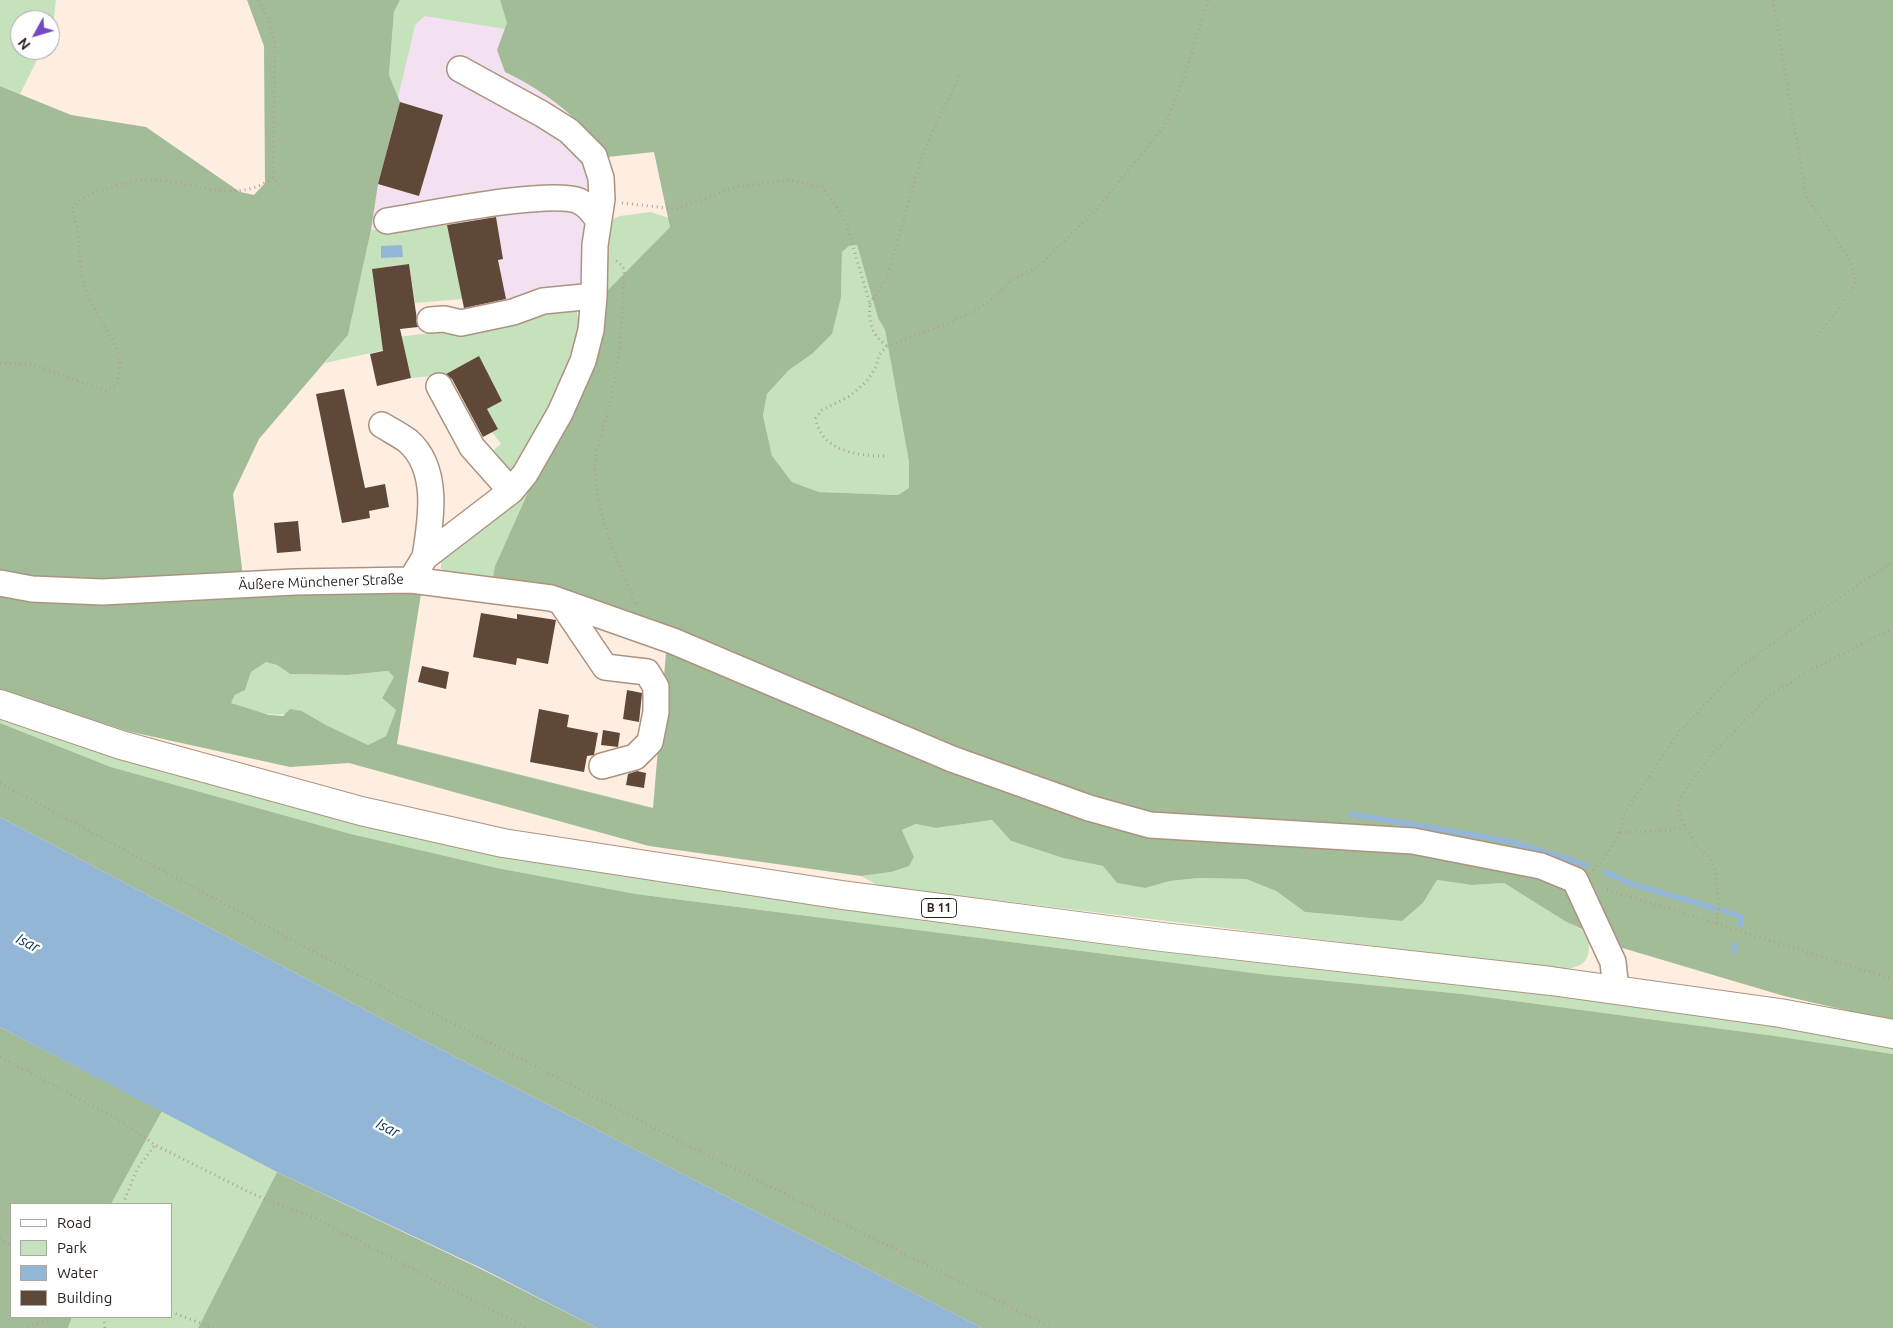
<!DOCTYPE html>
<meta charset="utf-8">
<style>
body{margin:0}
#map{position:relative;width:1893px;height:1328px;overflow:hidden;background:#feede1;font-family:Ubuntu,sans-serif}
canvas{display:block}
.legend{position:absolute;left:10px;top:1203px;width:162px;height:115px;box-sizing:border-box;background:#fefefe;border:1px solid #aba7a4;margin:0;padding:6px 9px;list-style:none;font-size:15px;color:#2e241c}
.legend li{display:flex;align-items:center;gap:10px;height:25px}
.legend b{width:25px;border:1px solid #aba7a4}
.north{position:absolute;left:10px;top:10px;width:50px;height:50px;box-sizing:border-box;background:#fefefe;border:1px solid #aba7a4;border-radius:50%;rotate:231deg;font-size:14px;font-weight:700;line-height:20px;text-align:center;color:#2e241c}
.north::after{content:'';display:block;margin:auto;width:18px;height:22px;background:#7249c1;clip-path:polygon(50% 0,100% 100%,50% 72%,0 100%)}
</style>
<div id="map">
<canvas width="1893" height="1328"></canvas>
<ul class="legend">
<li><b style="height:6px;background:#fff"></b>Road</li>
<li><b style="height:14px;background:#c6e2bc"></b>Park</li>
<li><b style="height:14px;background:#94b6d6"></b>Water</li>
<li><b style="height:14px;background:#5f4837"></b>Building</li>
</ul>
<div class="north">N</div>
</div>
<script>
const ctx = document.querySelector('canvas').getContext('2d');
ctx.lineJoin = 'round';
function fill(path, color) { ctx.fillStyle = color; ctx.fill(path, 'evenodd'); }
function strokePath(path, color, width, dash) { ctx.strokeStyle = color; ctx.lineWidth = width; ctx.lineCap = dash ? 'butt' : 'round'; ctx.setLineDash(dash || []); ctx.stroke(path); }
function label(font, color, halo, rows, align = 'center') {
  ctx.font = font + ' Ubuntu,sans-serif'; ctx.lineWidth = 5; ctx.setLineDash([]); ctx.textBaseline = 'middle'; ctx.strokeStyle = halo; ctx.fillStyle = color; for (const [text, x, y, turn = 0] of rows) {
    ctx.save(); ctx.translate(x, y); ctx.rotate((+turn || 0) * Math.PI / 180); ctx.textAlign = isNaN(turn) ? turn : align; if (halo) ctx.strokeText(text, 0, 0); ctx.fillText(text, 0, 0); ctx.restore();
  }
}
fill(new Path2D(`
 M 400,0 L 500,0 L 507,23 L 505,71 L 528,83 L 558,105 L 594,138 L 607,157 L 592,312 L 562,310 L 466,317 L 447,224 L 371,230 Z`), '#f3e0f0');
fill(new Path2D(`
 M 0,0 L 56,0 L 53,26 L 50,33 L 50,20 L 20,20 L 20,50 L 42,50 L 20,94 L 0,86 Z
 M 400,0 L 500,0 L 507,23 L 505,29 L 425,16 L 415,25 L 398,98 L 389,75 L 394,12 Z
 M 651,212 L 669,218 L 670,227 L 605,293 L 605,245 L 611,220 L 620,216 Z
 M 447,224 L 463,299 L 415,303 L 409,264 L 372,269 L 381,339 L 470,328 L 562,310 L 577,311 L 580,332 L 577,354 L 513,479 L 486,456 L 501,444 L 492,432 L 498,429 L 487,409 L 502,401 L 479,357 L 443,375 L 411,378 L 403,346 L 325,363 L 348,335 L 371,230 Z
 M 857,245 L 878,318 L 885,330 L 909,462 L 910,488 L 898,495 L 819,492 L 792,482 L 772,457 L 763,414 L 767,394 L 789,370 L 812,354 L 841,297 L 842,252 L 849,246 Z
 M 533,481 L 495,566 L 494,577 L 448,573 L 441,568 L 441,560 Z
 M 266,662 L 277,665 L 290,674 L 348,675 L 388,671 L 394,677 L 382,698 L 396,710 L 386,736 L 368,745 L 326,725 L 302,711 C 274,718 258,714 231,703 L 235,695 L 245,690 L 251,672 Z
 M 0,717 L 501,855 L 639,878 L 842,908 L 1465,982 L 1893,1038 L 1893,1054 L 1775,1036 L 1463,994 L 1269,975 L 636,894 L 497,868 L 351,834 L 111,767 L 0,723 Z
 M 992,820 L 1011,841 L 1063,858 L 1103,866 L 1117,883 L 1145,888 L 1170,881 L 1199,878 L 1246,879 L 1276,891 L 1305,912 L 1402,921 L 1423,903 L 1437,880 L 1472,885 L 1504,883 L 1588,934 C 1591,957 1588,968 1562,969 L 879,886 L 861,876 L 891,872 L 914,857 L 902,830 L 917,824 L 936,828 Z
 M 162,1111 L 277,1172 L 198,1328 L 68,1328 L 72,1317 L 171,1317 L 171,1204 L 111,1204 Z`), '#c6e2bc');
fill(new Path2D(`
 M 247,0 L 400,0 L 394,12 L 389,75 L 400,102 L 378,184 L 371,230 L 348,335 L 259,439 L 233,494 L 243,577 L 421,594 L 397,744 L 653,808 L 666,653 C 607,628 554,609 490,596 L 495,566 L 533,481 L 557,442 L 605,293 L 670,227 L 654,152 L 607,157 C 583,120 545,91 505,72 L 497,50 L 507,23 L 500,0 L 1893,0 L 1893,1021 L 1784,996 L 1619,947 L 1565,921 L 1504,883 L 1472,885 L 1437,880 L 1423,903 L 1402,921 L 1305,912 L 1276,891 L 1246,879 L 1199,878 L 1170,881 L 1145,888 L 1117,883 L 1103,866 L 1063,858 L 1011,841 L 992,820 L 936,828 L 916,824 L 902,830 L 914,857 L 909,866 L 891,872 L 861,876 L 649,846 L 349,763 L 290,767 L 127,731 L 0,690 L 0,86 L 71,115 L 146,127 L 240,192 L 254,195 L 265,183 L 264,46 ZM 857,245 L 878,318 L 885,330 L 909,462 L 909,488 L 898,495 L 819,492 L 792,482 L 772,456 L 763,415 L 767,394 L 789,370 L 812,354 L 832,334 L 841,297 L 842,252 L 849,246 ZM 266,662 L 277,665 L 290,674 L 348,675 L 388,671 L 394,677 L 382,698 L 396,710 L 386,736 L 368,745 L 326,725 L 302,711 L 290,709 L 283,716 L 269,715 L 231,703 L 235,695 L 245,690 L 251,672 Z
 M 0,723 L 111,767 L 351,834 L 497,868 L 636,894 L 1269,975 L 1463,994 L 1775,1036 L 1893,1054 L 1893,1328 L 982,1328 L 411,1034 L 0,817 Z
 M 0,1027 L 162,1111 L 111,1204 L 11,1204 L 11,1317 L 72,1317 L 68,1328 L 0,1328 Z
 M 277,1172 L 483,1270 L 597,1328 L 198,1328 Z`), '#a2bc98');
fill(new Path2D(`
 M 402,245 L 403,257 L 381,258 L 381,246 Z
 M 0,817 L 411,1034 L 982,1328 L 597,1328 L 483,1269 L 277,1172 L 0,1027 Z`), '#94b6d6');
strokePath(new Path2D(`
 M 1351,814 L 1509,841 L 1587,865
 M 1605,872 L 1632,884 L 1714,908
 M 1722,910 L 1741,917 L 1740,925
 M 1734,951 L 1735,945`), '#94b6d6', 5.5);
fill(new Path2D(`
 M 400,102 L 443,115 L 419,196 L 378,184 Z
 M 496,217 L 503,259 L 498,260 L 506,299 L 464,308 L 447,225 Z
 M 409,264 L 418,327 L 400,329 L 411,378 L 377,386 L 370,354 L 383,351 L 372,269 Z
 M 479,356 L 502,401 L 487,409 L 498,429 L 483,437 L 452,379 L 446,374 Z
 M 344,389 L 365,488 L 385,484 L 389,507 L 369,511 L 370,518 L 342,523 L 316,394 Z
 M 298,521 L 301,551 L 277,553 L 274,523 Z
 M 481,613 L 517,619 L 517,614 L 556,620 L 548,664 L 517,658 L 516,665 L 473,657 Z
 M 422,666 L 449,672 L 446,689 L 418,682 Z
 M 627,690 L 642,693 L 639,722 L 623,719 Z
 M 539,709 L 569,715 L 567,727 L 598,733 L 594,755 L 587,756 L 584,772 L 530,762 Z
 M 603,730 L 620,733 L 618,747 L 601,745 Z
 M 637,771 L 646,773 L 644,788 L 626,785 L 628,774 Z`), '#5f4837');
const minor = new Path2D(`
 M 387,221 C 425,215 550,189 579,201 C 587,205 593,212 598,220
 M 430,320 L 444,319 L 461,323 L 513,312 L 543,301 L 594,296
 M 439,386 L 472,447 L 511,491
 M 382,425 C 390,430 400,435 408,441 C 440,469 431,520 425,557
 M 411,580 L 425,557 L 511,491 L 525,474 L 560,413 L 583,361 L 591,330 L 594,296 L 595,245 L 602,199 L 601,178 L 594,156 L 569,131 L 542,114 L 460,69
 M 0,583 L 32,589 L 102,592 L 295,582 L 411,580 L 551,598 L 673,641 L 952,759 L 1089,808 L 1150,825 L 1413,841 L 1541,866 L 1575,880 L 1613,962 L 1616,990
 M 561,602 L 605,667 L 647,672 L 656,687 L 656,712 L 650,742 L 635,757 L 602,766`);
const major = new Path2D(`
 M 0,704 L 121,745 L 361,811 L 503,843 L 842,895 L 1162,937 L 1551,981 L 1780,1013 L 1893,1034`);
strokePath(minor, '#ac9380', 28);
strokePath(major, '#ac9380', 30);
strokePath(new Path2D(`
 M 258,0 L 268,18 L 275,43 L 273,178 L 282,186
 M 1773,0 L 1806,196 L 1848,257 L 1856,280 L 1852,291 L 1816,338
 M 622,203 L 676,209 L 737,187 L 790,180 L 822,187 L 845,219 L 870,304 C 868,323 872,335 887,346
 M 616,261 L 623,266 L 624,273 C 623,317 620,358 610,402 C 606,421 596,446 595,465 C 594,509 619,566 637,606
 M 870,304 L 887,277 L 923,153 L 961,72
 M 0,363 L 32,364 L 105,391 L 117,385 C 118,379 120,372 120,366 C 119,341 97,318 88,296 C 76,268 83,238 72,209 C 80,197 89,195 103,190 C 120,184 136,179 155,180 C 197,182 234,205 273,178
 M 884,456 C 856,456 820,450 816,418 L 822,410 L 850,396 L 867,381 L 876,367 L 879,355 L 887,346 L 949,323 L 985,305 L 1012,280 L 1039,266 L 1092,214 L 1165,126 L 1183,80 L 1208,0
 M 0,783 L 305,947 L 691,1147 L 1052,1328
 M 1620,832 L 1667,831 L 1685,826
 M 1593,870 L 1605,857 L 1620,832 L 1625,812 L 1679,732 L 1741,666 L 1801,623 L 1893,562
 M 1602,888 L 1893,979
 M 1716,924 L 1719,908 L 1716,872 L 1709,857 L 1697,847 L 1685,826 L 1678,811 L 1680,797 L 1712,754 L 1769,696 L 1809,671 L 1893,628
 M 0,1057 L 121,1121 L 155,1145 L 253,1194 L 314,1218 L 527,1328
 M 123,1204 L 137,1169 L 155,1145
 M 0,1238 L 11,1246
 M 171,1312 L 214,1328
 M 104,1317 L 105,1328
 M 28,1328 L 53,1317`), '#afa096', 3, [1, 4]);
strokePath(minor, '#fff', 25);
strokePath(major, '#fff', 28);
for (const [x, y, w] of [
 [939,908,35]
]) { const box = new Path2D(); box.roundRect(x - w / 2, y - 9.5, w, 19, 4); ctx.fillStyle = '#fefefe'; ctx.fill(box); strokePath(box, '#2e241c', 1); }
label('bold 12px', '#2e241c', null, [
 ["B 11",939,908]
]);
label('14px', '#2e241c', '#fefefe', [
 ["Äußere Münchener Straße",321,582,-2]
]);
label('italic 15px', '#0a3150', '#fefefe', [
 ["Isar",28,943,27],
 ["Isar",388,1128,27]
]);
</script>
